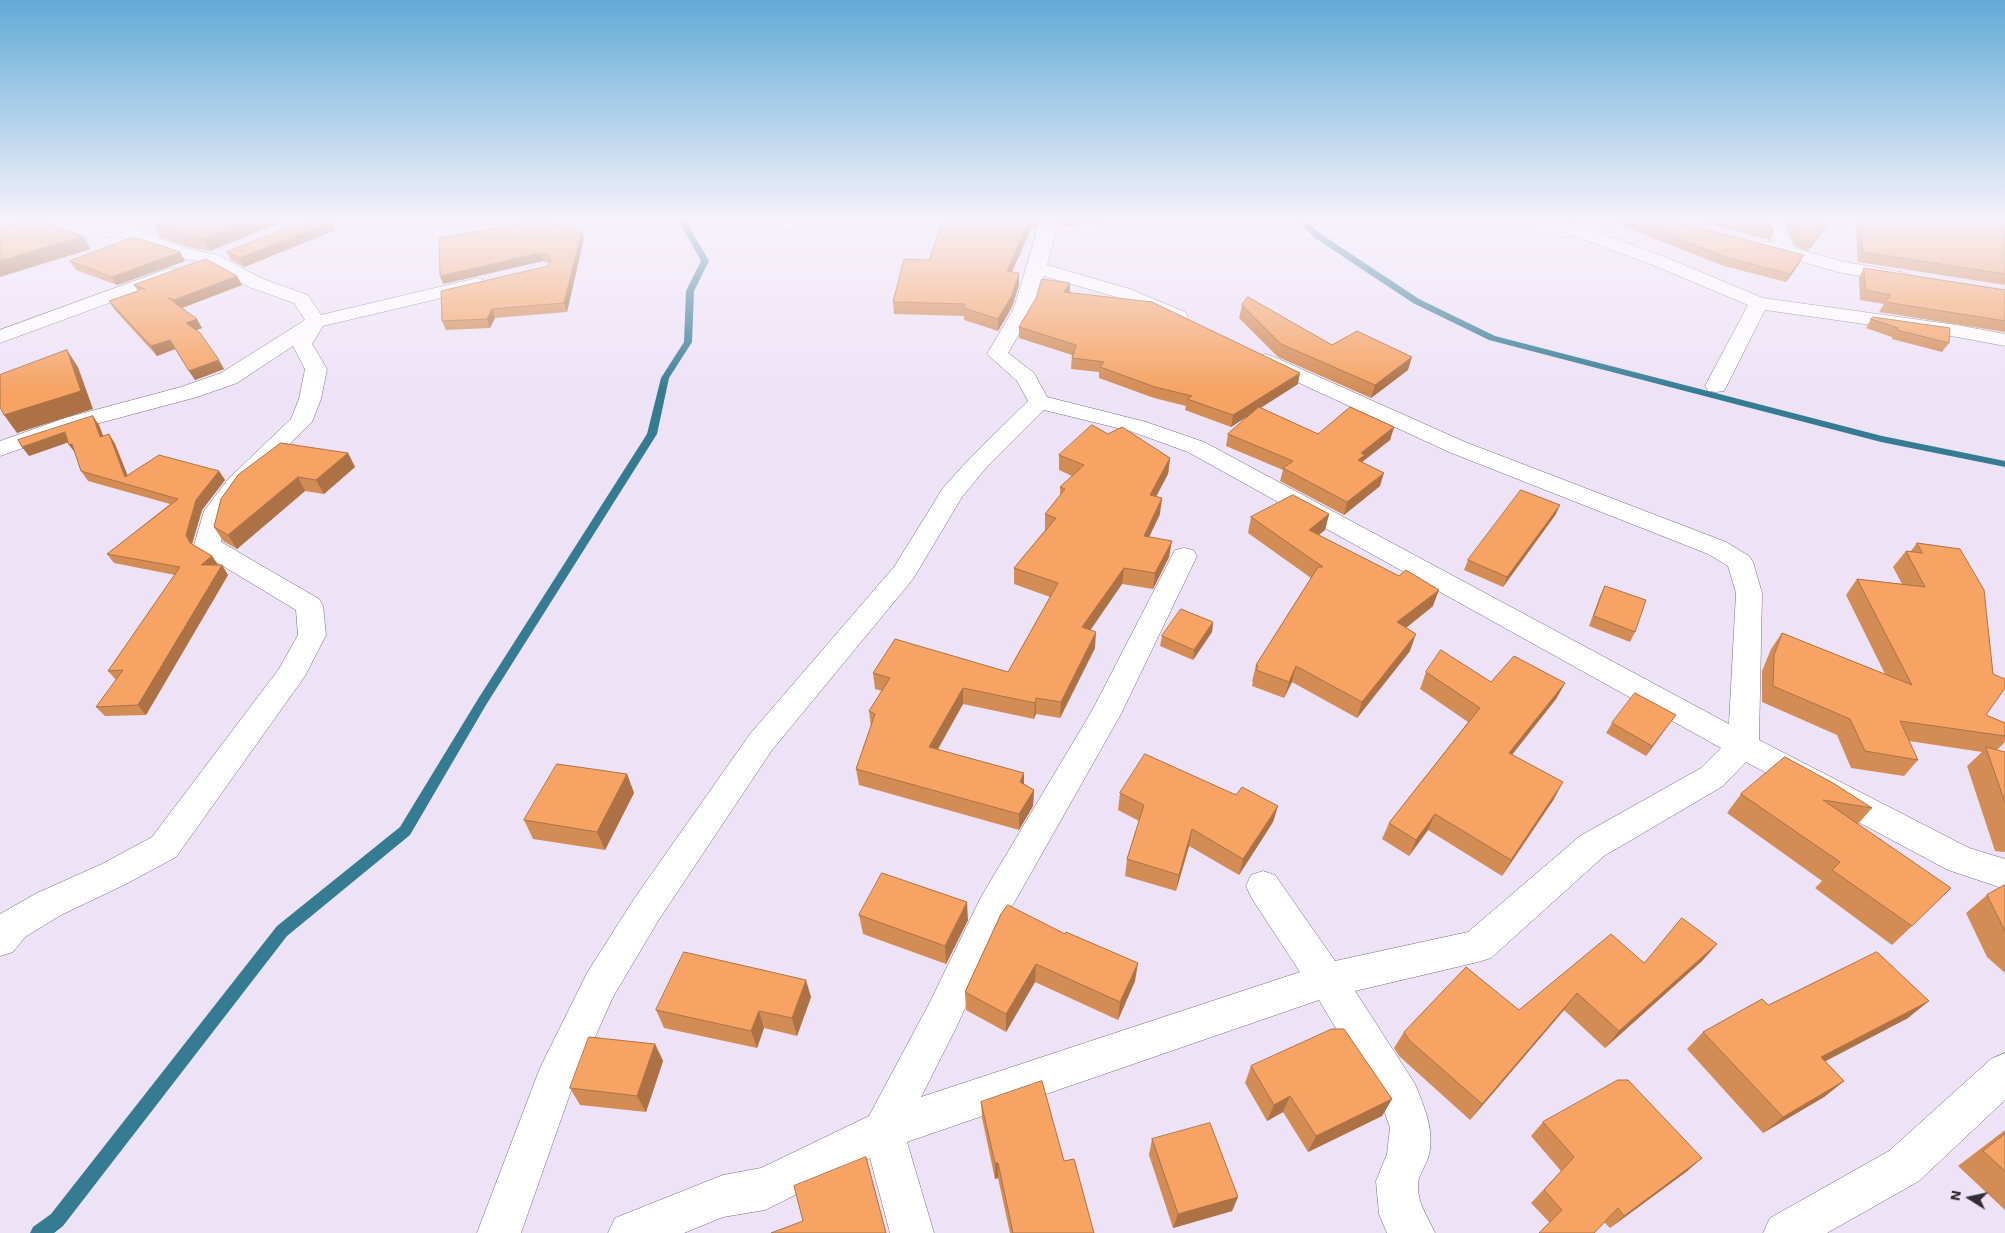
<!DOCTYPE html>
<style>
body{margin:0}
#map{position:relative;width:2005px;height:1233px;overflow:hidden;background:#eee3f6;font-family:"Work Sans",sans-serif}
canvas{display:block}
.north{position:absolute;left:1945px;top:1173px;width:50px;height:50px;-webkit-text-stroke:4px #eee3f6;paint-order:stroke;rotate:280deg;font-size:14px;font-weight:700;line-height:20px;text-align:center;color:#312d34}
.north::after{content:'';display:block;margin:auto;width:18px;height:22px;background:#312d34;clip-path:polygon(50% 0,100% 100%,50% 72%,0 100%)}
</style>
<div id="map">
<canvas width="2005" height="1233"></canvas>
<div class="north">N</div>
</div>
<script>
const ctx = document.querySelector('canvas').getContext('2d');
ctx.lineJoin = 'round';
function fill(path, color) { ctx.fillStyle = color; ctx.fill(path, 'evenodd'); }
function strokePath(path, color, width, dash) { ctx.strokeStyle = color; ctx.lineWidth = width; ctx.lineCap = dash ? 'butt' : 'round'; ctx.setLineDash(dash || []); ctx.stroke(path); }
fill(new Path2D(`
 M 677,218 L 684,218 L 709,261 L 694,291 L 692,342 L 669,378 L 657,434 L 486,705 L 410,835 L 287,936 L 63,1226 L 54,1233 L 30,1233 L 33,1227 L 51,1214 L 277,926 L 400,827 L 478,699 L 647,434 L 661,378 L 684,342 L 686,291 L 701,261 Z
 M 1294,218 L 1302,218 L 1321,234 L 1419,299 L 1495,336 L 1882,436 L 2005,461 L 2005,467 L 1881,442 L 1489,340 L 1413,303 L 1315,238 Z`), '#357c92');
const minor = new Path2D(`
 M 79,218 L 104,218 L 188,249 L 218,255 L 263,279 L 308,295 L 321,315 L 477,278 L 484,280 L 486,284 L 484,288 L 323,326 L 312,344 L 327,369 L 321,399 L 312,422 L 245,488 L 228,512 L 221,542 L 319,599 L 323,606 L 326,635 L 305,676 L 176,857 L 126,884 L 61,915 L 25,937 L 13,952 L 0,956 L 0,914 L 37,893 L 102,864 L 152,837 L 279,669 L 298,635 L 296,610 L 198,551 L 194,545 L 204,511 L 229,478 L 291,419 L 299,399 L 305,369 L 293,346 L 237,383 L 197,397 L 81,428 L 0,456 L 0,441 L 65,418 L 181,387 L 221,373 L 305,320 L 294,303 L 249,287 L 206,263 L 177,257 L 81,222 Z
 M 785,218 L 802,218 L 796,230 L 790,231 L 784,230 L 781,226 Z
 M 1041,218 L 1059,218 L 1047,265 L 1130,289 L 1185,312 L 1188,316 L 1185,320 L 1178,322 L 1171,320 L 1116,297 L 1044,276 L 1034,308 L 1008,353 L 1034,373 L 1047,397 L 1146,422 L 1204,442 L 1729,724 L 1736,593 L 1728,566 L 1708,554 L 1449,452 L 1258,364 L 1255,360 L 1258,356 L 1265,354 L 1272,356 L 1465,442 L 1726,542 L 1749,556 L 1753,562 L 1762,593 L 1759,740 L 1969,848 L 2005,859 L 2005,889 L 1948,870 L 1746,762 L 1723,786 L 1604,856 L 1491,958 L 1478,962 L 1355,991 L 1415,1084 C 1424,1106 1436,1133 1428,1158 C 1425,1166 1419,1175 1418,1183 C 1417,1203 1427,1215 1435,1233 L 1387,1233 L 1379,1214 L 1376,1181 L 1387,1154 L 1390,1128 L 1383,1107 L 1319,1000 L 907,1142 L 934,1233 L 890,1233 L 870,1158 L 765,1210 L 723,1217 L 684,1233 L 608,1233 L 615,1218 L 723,1175 L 761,1168 L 869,1116 L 930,1002 L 981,897 L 1093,709 L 1175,550 L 1184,548 L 1193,550 L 1197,556 L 1121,714 L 1006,917 L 956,1028 L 921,1097 L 1300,972 L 1251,897 L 1246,886 L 1251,875 L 1263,871 L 1275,875 L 1335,961 L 1468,932 L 1580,836 L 1701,768 L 1721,748 L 1188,452 L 1130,431 L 1044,410 L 986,468 L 962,497 L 913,579 L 772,750 L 658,921 L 613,997 L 572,1088 L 521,1233 L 477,1233 L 540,1068 L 587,973 L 634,899 L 750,734 L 894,567 L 943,488 L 970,458 L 1028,401 L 1017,381 L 987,354 L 1014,308 Z
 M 1534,218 L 1559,218 L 1665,257 L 1763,298 L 1957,325 L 2005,334 L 2005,346 L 1957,337 L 1765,310 L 1724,391 L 1716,392 L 1708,391 L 1705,386 L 1748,305 L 1653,265 L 1536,222 Z
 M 1766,218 L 1784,218 L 1784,229 L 1795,248 L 1840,261 L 1906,273 L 1908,277 L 1906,281 L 1899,283 L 1838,272 L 1762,250 L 1759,246 L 1762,242 L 1774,242 L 1766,229 Z
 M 170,268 L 177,270 L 179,274 L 177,278 L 0,343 L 0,330 Z
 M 2005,1053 L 2005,1100 L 1919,1181 L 1827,1233 L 1763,1233 L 1770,1218 L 1889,1151 L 1991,1059 Z`);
strokePath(minor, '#766c7d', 1);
fill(minor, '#fff');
fill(new Path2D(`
 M 161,218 L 292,218 L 210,251 L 188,247 L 160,237 L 154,225 L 166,221 Z
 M 944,218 L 1039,218 L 1036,228 L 1031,229 L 1012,272 L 1019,285 L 1012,307 L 998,331 L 964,320 L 964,316 L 894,314 L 893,302 L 929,260 Z
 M 1059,218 L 1111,218 L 1110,223 L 1059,227 Z
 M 1565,218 L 1593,218 L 1578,223 Z
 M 1593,218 L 1663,218 L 1804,255 L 1799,264 L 1786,282 L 1724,266 L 1602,218 L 1598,220 Z
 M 1683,218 L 1768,218 L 1768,221 L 1774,232 L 1770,240 Z
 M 1786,218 L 1832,218 L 1808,251 L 1796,247 L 1786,229 Z
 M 1855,218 L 2005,218 L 2005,285 L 1858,262 Z
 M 336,230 L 244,267 L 231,260 L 227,252 Z
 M 584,238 L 567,312 L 495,318 L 490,328 L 446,330 L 442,321 L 548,266 L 549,263 L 543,261 L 443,284 Z
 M 70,261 L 185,261 L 117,285 L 76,270 Z
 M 1864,268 L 2005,290 L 2005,332 L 1879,312 L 1884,304 L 1860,300 L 1859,277 Z
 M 237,276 L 242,285 L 182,308 L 202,328 L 196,330 L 224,369 L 195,380 L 175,349 L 157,356 L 114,309 L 109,301 L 138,291 L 134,285 Z
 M 1070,283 L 1070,292 L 1298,384 L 1260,408 L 1318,434 L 1394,427 L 1390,440 L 1362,462 L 1380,486 L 1344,515 L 1280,481 L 1283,470 L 1226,446 L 1228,434 L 1251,414 L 1231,427 L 1185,410 L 1186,406 L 1154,398 L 1099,378 L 1099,372 L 1071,369 L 1072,355 L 1019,338 L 1019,327 Z
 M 1242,305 L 1332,345 L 1408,370 L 1371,398 L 1278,357 L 1239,318 Z
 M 1871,319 L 1949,343 L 1942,352 L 1892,339 L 1892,337 L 1866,328 Z
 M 99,425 L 103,436 L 109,434 L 115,444 L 127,475 L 219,471 L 225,480 L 202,510 L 192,544 L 212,556 L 218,565 L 222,565 L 228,575 L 146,715 L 105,716 L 96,707 L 116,680 L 108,671 L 175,575 L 114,563 L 107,554 L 170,504 L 88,481 L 81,471 L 75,453 L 69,442 L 29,456 Z
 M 1108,434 L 1170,458 L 1168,474 L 1156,497 L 1160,514 L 1149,537 L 1169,557 L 1153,589 L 1122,584 L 1090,630 L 1095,648 L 1060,718 L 1036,714 L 1034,719 L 963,704 L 938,749 L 1024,784 L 1034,790 L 1033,806 L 1019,830 L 859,785 L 856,769 L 871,727 L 869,711 L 882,691 L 875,689 L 873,673 L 1008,672 L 1050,597 L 1014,584 L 1014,568 L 1045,530 L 1045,514 L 1060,496 L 1060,487 L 1072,476 L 1059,470 L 1059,455 Z
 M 348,453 L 355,467 L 324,494 L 305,491 L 237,549 L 223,541 L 214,527 L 221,499 Z
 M 1329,514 L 1325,530 L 1318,535 L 1433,606 L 1406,628 L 1410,651 L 1357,718 L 1292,682 L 1284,698 L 1252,686 L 1253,682 L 1252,682 L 1256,665 L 1311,578 L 1248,533 L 1251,517 Z
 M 1556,514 L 1503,587 L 1464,570 L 1468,560 Z
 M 1917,543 L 1960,549 L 1986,715 L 2005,723 L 2005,742 L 1997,750 L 2005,752 L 2005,852 L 1995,851 L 1967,766 L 1982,752 L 1909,741 L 1918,760 L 1904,776 L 1851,768 L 1837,735 L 1762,702 L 1762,671 L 1771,649 L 1782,633 L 1885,674 L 1846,595 L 1857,579 L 1902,584 L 1893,567 L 1906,551 L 1911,551 Z
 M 1605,586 L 1635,632 L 1630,642 L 1589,626 L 1600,596 Z
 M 1213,622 L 1212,632 L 1193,660 L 1160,646 L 1162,636 Z
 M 1426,672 L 1491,682 L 1565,683 L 1556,699 L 1512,754 L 1554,799 L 1502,876 L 1428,830 L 1409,856 L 1382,839 L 1389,823 L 1468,722 L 1420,689 Z
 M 1612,723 L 1669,724 L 1646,756 L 1606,733 Z
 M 1785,757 L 1872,808 L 1858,824 L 1912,926 L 1892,945 L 1815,888 L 1822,881 L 1727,813 L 1741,794 Z
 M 627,774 L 634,793 L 605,850 L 533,839 L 524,820 Z
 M 1120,793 L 1236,795 L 1278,806 L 1273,822 L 1239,875 L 1189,846 L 1176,891 L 1125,876 L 1127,859 L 1139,821 L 1118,810 Z
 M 2005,885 L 2005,973 L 1987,957 L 1966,913 L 1987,895 Z
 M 1001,914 L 1135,981 L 1118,1020 L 1035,982 L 1006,1032 L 966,1010 L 965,992 Z
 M 859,915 L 968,920 L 946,964 L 863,934 Z
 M 1717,944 L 1702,961 L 1605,1048 L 1564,1010 L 1470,1120 L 1399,1056 L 1394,1048 L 1404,1032 L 1519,1010 L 1644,963 Z
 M 811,997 L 797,1036 L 764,1028 L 757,1048 L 664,1028 L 656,1010 Z
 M 1768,1005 L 1908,1018 L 1825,1061 L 1844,1081 L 1824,1097 L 1763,1133 L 1687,1049 L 1703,1032 Z
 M 655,1044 L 663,1061 L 646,1112 L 580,1105 L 570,1088 Z
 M 1251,1066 L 1392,1099 L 1382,1116 L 1308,1152 L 1283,1112 L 1267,1121 L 1245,1083 Z
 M 981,1102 L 1064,1161 L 1094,1233 L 1010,1233 L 998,1178 L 995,1179 L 982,1118 Z
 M 1543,1122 L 1702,1158 L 1686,1172 L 1610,1228 L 1604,1222 L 1549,1222 L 1531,1203 L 1561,1171 L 1531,1136 Z
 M 2005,1130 L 2005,1210 L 1958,1166 Z
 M 1152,1139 L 1238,1197 L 1232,1211 L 1173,1228 L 1149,1155 Z`), '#d48c55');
fill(new Path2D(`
 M 258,218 L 292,218 L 210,251 L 204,239 Z
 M 1030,218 L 1031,229 L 1007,283 L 1007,271 Z
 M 1036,218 L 1039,218 L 1036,228 Z
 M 1580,218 L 1593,218 L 1578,223 Z
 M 1830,218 L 1832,218 L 1808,251 L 1813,242 Z
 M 332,221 L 336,230 L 244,267 L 240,258 Z
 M 582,230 L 584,238 L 567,312 L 564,303 Z
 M 83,236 L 91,249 L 0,277 L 0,261 Z
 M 180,252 L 185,261 L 117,285 L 112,277 Z
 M 540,253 L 543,261 L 443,284 L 440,276 Z
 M 1804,255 L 1799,264 L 1786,282 L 1790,274 Z
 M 1019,273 L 1019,285 L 1012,307 L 998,331 L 998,319 Z
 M 237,276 L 242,285 L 179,309 L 174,300 Z
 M 1070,283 L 1069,294 L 1064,292 Z
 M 492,309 L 495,318 L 490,328 L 487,319 Z
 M 197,319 L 202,328 L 191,332 L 186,323 Z
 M 170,340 L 175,349 L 157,356 L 151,346 Z
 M 67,350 L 78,367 L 93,409 L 17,433 L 4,415 Z
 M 1412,357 L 1408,370 L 1371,398 L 1375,385 Z
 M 219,360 L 224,369 L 195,380 L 189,371 Z
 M 1300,373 L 1298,384 L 1231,427 L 1233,415 Z
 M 93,416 L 99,425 L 107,446 L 100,437 Z
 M 1394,427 L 1390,440 L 1362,462 L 1358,460 L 1361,453 Z
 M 65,432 L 72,441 L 29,456 L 22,447 Z
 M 109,434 L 115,444 L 132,486 L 125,477 Z
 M 72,444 L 76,454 L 69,445 Z
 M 348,453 L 355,467 L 324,494 L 316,480 Z
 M 1170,458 L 1168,474 L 1148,511 L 1150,495 Z
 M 219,471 L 225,480 L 202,510 L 192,544 L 186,535 L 196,500 Z
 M 1384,473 L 1380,486 L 1344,515 L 1347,502 Z
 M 298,477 L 305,491 L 237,549 L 228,535 Z
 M 1162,498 L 1160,514 L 1142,552 L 1144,536 Z
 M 1560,505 L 1556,514 L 1503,587 L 1507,577 Z
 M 1329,514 L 1325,530 L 1305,546 L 1309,530 Z
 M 1172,541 L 1169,557 L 1153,589 L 1155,573 Z
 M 212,556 L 218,565 L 201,565 Z
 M 222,565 L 228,575 L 146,715 L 138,705 Z
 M 1124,568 L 1122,584 L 1081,644 L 1082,627 Z
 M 1439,590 L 1433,606 L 1392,639 L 1397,622 Z
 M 1213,622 L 1212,632 L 1193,660 L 1194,650 Z
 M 1096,632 L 1095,648 L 1060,718 L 1061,702 Z
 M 1416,634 L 1410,651 L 1357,718 L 1362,702 Z
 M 1296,666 L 1292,682 L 1284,698 L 1289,682 Z
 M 1565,683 L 1556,699 L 1501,769 L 1509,753 Z
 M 963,688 L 963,704 L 930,763 L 929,747 Z
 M 1036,698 L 1036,714 L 1034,719 L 1035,703 Z
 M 1676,715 L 1669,724 L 1646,756 L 1652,746 Z
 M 1024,773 L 1024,789 L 1020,782 Z
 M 627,774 L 634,793 L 605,850 L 597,832 Z
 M 1563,782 L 1554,799 L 1502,876 L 1511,860 Z
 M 1034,790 L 1033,806 L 1019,830 L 1019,814 Z
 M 1278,806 L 1273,822 L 1239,875 L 1243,859 Z
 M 1435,814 L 1428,830 L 1409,856 L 1416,840 Z
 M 1192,829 L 1189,846 L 1176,891 L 1179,875 Z
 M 967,902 L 968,920 L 946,964 L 945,946 Z
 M 1717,944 L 1702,961 L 1605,1048 L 1619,1031 Z
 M 1138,963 L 1135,981 L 1118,1020 L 1120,1002 Z
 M 1036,964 L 1035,982 L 1006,1032 L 1006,1014 Z
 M 806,980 L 811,997 L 797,1036 L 792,1018 Z
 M 1577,993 L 1564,1010 L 1470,1120 L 1482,1104 Z
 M 1929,1001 L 1908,1018 L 1801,1074 L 1821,1057 Z
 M 759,1011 L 764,1028 L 757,1048 L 751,1031 Z
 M 655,1044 L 663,1061 L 646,1112 L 637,1096 Z
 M 1844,1081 L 1824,1097 L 1763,1133 L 1783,1117 Z
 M 1290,1096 L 1283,1112 L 1267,1121 L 1274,1105 Z
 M 1392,1099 L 1382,1116 L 1308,1152 L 1316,1136 Z
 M 1702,1158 L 1686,1172 L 1610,1228 L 1624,1216 Z
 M 995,1163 L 998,1163 L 998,1178 L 995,1179 Z
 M 1238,1197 L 1232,1211 L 1173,1228 L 1178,1214 Z`), '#ac7245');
const building = new Path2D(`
 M 27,218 L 34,218 L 83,236 L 0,261 L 0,220 L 7,226 Z
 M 172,218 L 258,218 L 204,239 L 182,236 L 154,225 Z
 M 310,218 L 325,218 L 332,221 L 240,258 L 227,252 Z
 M 525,218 L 534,218 L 582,230 L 564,303 L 492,309 L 487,319 L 442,321 L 441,291 L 548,266 L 551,260 L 548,255 L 540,253 L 440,276 L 439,238 L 511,226 Z
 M 944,218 L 1030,218 L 1007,271 L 1019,273 L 1012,295 L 998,319 L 964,308 L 965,304 L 893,302 L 904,259 L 929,260 Z
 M 1626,218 L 1663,218 L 1804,255 L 1790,274 L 1728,258 Z
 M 1720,218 L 1768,218 L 1768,221 L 1774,232 Z
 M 1790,218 L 1830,218 L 1813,242 L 1801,239 L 1790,220 Z
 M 1861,218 L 2005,218 L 2005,274 L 1863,252 Z
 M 134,237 L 180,252 L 112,277 L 70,261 Z
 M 206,259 L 237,276 L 174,300 L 168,298 L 197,319 L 186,323 L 200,333 L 219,360 L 189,371 L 170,340 L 151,346 L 109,301 L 138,291 L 140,289 L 145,289 L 134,285 Z
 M 1864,268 L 2005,290 L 2005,321 L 1885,302 L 1891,295 L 1866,290 Z
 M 1042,279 L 1070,283 L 1064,292 L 1152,302 L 1300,373 L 1233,415 L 1187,399 L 1192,396 L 1155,387 L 1100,367 L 1104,362 L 1072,358 L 1076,345 L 1019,327 L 1036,298 Z
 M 1248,297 L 1332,345 L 1357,331 L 1412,357 L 1375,385 L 1281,344 L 1242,305 Z
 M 1873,317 L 1950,328 L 1949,343 L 1897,330 L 1898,328 L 1871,319 Z
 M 67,350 L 81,391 L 4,415 L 0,407 L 0,375 Z
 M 1259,407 L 1318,434 L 1350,407 L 1394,427 L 1361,453 L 1365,455 L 1358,460 L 1384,473 L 1347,502 L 1283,468 L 1293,461 L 1228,434 Z
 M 93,416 L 100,437 L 109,434 L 125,477 L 159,455 L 219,471 L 196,500 L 186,535 L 190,543 L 212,556 L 201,565 L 222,565 L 138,705 L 96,707 L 123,670 L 108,671 L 180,567 L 107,554 L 178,499 L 81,471 L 72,444 L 69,445 L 65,432 L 22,447 L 18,440 Z
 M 1092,425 L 1108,434 L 1122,427 L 1170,458 L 1150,495 L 1162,498 L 1144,536 L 1172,541 L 1155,573 L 1124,568 L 1082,627 L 1096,632 L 1061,702 L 1036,698 L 1035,703 L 963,688 L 929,747 L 1024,773 L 1020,782 L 1034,790 L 1019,814 L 856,769 L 875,714 L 869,711 L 890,678 L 873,673 L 895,639 L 1008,672 L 1058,583 L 1014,568 L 1056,518 L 1045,514 L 1065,489 L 1060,487 L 1084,465 L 1059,455 Z
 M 281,443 L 348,453 L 316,480 L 298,477 L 228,535 L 214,527 L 221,499 L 238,475 Z
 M 1521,490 L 1560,505 L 1507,577 L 1468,560 Z
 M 1293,495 L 1329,514 L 1309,530 L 1399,576 L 1406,570 L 1439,590 L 1397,622 L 1416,634 L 1362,702 L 1296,666 L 1289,682 L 1256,670 L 1258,666 L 1256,665 L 1318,567 L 1323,567 L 1251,517 Z
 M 1917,543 L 1960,549 L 1984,590 L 1993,674 L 2005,679 L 2005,688 L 1986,715 L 2005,723 L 2005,736 L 1900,721 L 1918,760 L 1865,751 L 1850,719 L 1773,686 L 1774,655 L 1782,633 L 1912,685 L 1857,579 L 1925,587 L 1906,551 L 1922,553 Z
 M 1605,586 L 1646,600 L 1635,632 L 1594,616 Z
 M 1181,609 L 1213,622 L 1194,650 L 1162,636 Z
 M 1441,650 L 1491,682 L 1514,656 L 1565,683 L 1509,753 L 1563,782 L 1511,860 L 1435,814 L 1416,840 L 1389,823 L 1480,708 L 1426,672 Z
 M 1635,693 L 1676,715 L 1652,746 L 1612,723 Z
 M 1986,747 L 2005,752 L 2005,802 Z
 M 1145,754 L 1236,795 L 1242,787 L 1278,806 L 1243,859 L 1192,829 L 1179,875 L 1127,859 L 1144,805 L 1120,793 Z
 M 1785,757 L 1833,783 L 1872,808 L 1823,800 L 1951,888 L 1912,926 L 1832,870 L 1840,862 L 1741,794 Z
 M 557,764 L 627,774 L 597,832 L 524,820 Z
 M 882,873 L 967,902 L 945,946 L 859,915 Z
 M 2005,885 L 2005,931 L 1987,895 Z
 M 1008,905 L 1065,934 L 1066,932 L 1138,963 L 1120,1002 L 1036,964 L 1006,1014 L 965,992 L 1001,914 Z
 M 1682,918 L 1717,944 L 1619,1031 L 1577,993 L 1482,1104 L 1409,1040 L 1404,1032 L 1466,967 L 1519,1010 L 1611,934 L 1644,963 Z
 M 684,952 L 806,980 L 792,1018 L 759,1011 L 751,1031 L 656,1010 Z
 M 1877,952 L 1929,1001 L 1821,1057 L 1844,1081 L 1783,1117 L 1703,1032 L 1762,999 L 1768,1005 Z
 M 1332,1029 L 1344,1029 L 1392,1099 L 1316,1136 L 1290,1096 L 1274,1105 L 1251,1066 Z
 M 589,1037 L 655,1044 L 637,1096 L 570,1088 Z
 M 1618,1080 L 1628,1080 L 1702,1158 L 1624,1216 L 1618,1208 L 1594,1233 L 1539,1233 L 1562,1210 L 1544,1190 L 1574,1157 L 1543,1122 Z
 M 1042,1081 L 1064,1161 L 1074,1159 L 1094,1233 L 1013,1233 L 998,1163 L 995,1163 L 981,1102 Z
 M 1210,1123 L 1238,1197 L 1178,1214 L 1152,1139 Z
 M 2005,1134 L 2005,1171 L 1983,1151 Z
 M 866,1157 L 886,1233 L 771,1233 L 803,1221 L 794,1186 Z`);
fill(building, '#f6a363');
strokePath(building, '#ac7245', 1);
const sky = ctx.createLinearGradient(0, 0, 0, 391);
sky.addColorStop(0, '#61abd6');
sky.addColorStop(0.56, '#f7f2fb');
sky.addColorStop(1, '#f7f2fb00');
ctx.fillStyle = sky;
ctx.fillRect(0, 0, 2005, 391);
</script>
